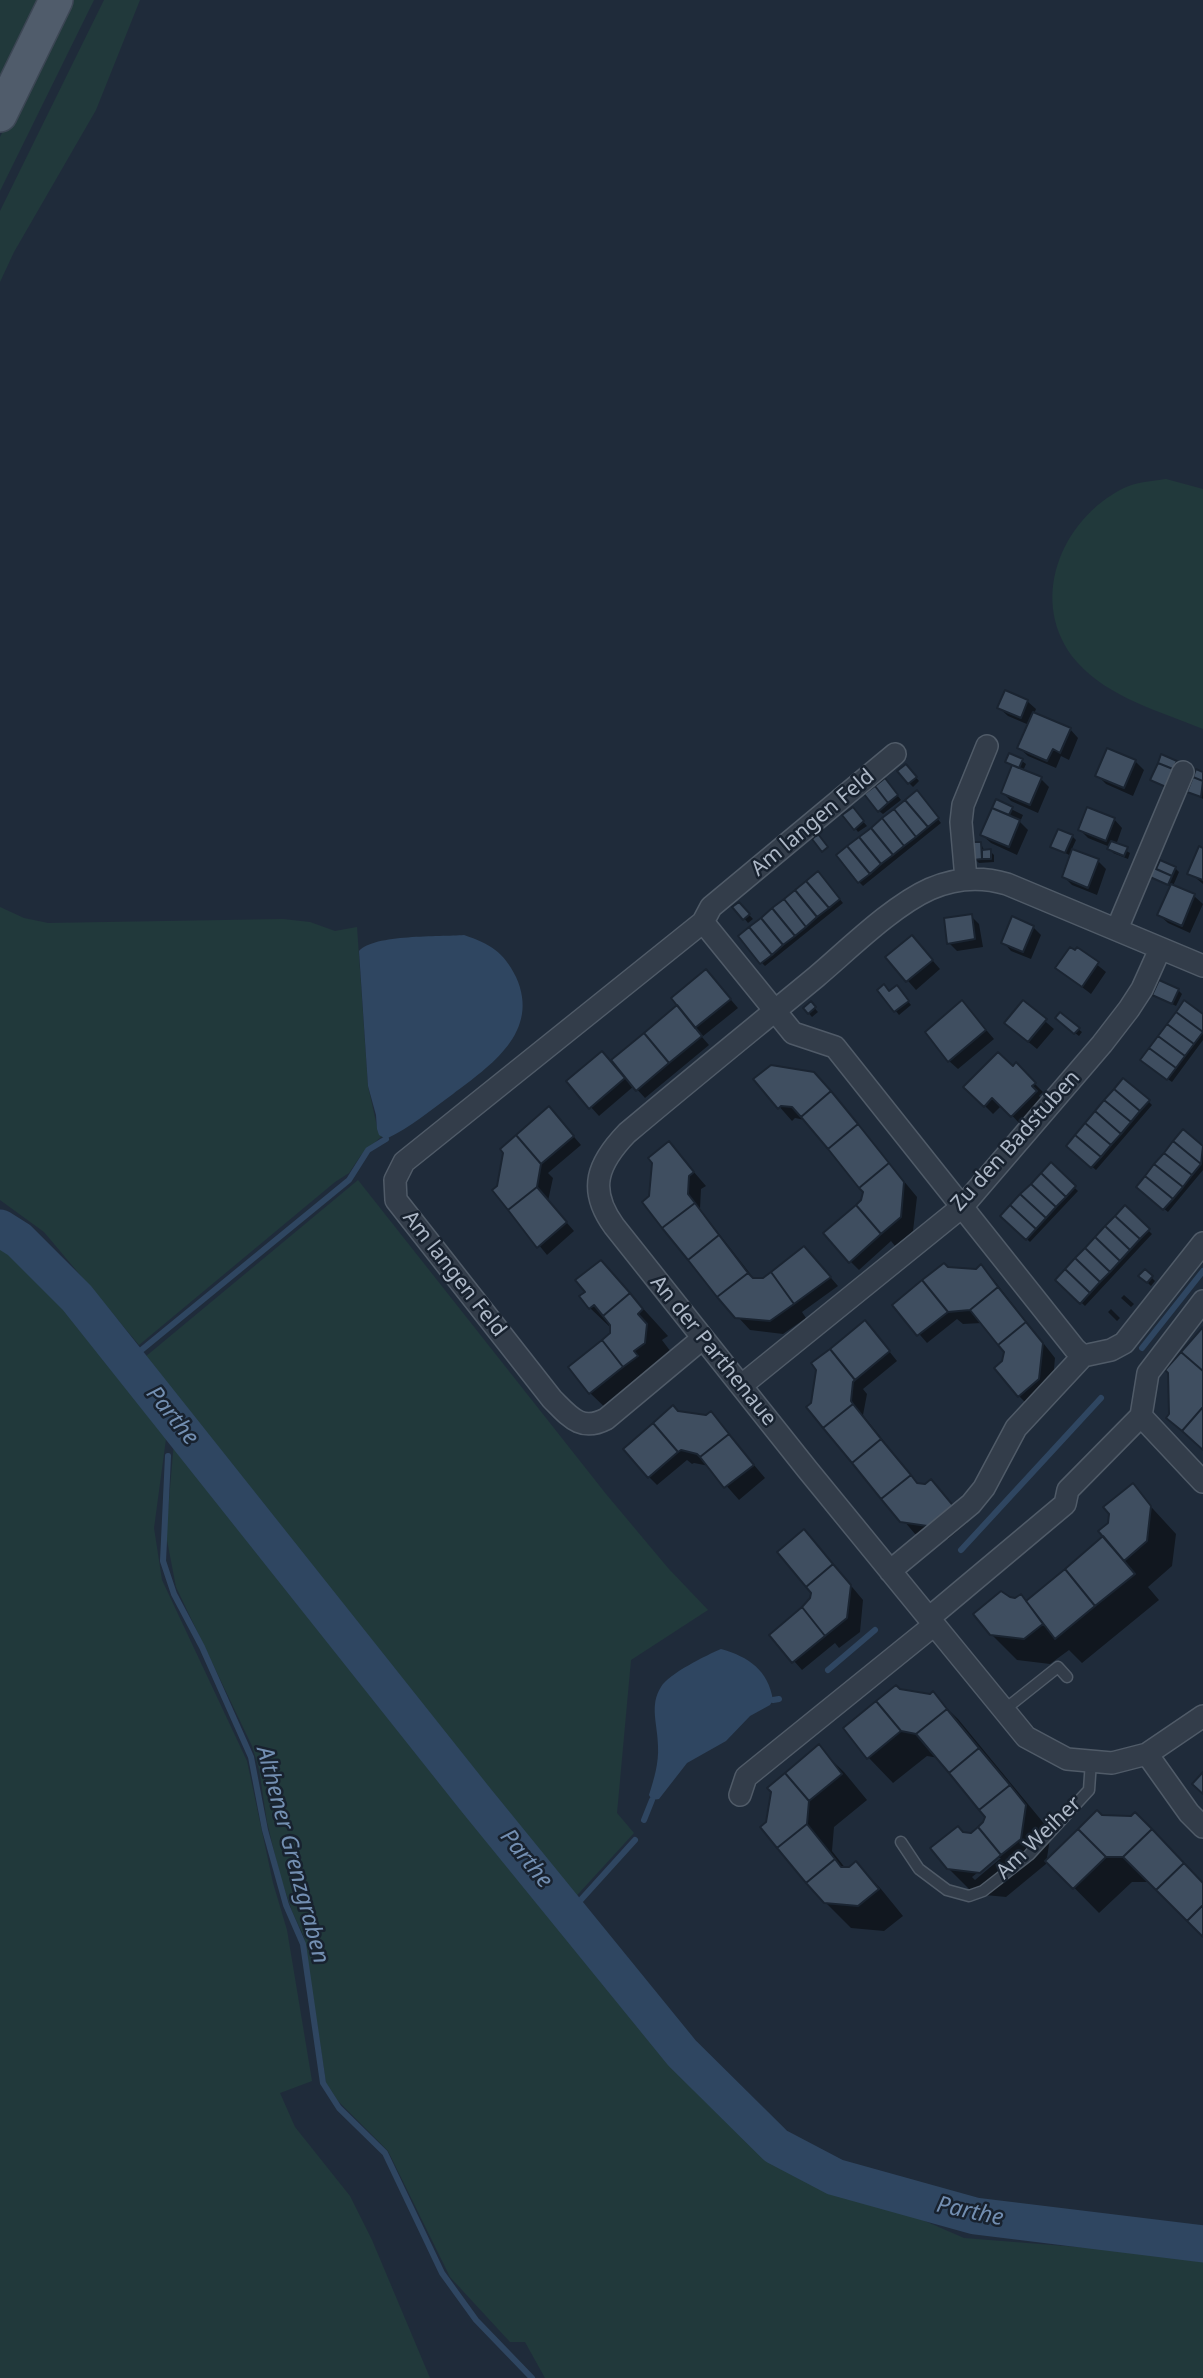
<!DOCTYPE html>
<style>
body{margin:0}
canvas{display:block;background:#1f2b3a}
</style>
<canvas width="1203" height="2378"></canvas>
<script>
const ctx = document.querySelector('canvas').getContext('2d');
ctx.lineJoin = 'round';
function fill(path, color) { ctx.fillStyle = color; ctx.fill(path, 'evenodd'); }
function strokePath(path, color, width, dash) { ctx.strokeStyle = color; ctx.lineWidth = width; ctx.lineCap = dash ? 'butt' : 'round'; ctx.setLineDash(dash || []); ctx.stroke(path); }
function label(font, color, halo, rows, align = 'center') {
  ctx.font = font + ' "Noto Sans",sans-serif'; ctx.lineWidth = 5; ctx.setLineDash([]); ctx.textBaseline = 'middle'; ctx.strokeStyle = halo; ctx.fillStyle = color; for (const [text, x, y, turn = 0] of rows) {
    ctx.save(); ctx.translate(x, y); ctx.rotate((+turn || 0) * Math.PI / 180); ctx.textAlign = isNaN(turn) ? turn : align; if (halo) ctx.strokeText(text, 0, 0); ctx.fillText(text, 0, 0); ctx.restore();
  }
}
fill(new Path2D(`
 M 0,0 L 42,0 L 0,84 Z
 M 69,0 L 94,0 L 0,191 L 0,137 Z
 M 104,0 L 140,0 L 96,110 L 14,252 L 0,282 L 0,211 Z
 M 1166,479 L 1203,489 L 1203,729 C 1160,711 1109,698 1077,662 C 1026,603 1061,519 1124,488 C 1137,482 1152,481 1166,479 Z
 M 0,907 L 24,918 L 48,923 L 283,919 L 310,922 L 335,931 L 357,927 L 368,1086 L 378,1131 L 382,1136 L 361,1155 L 349,1173 L 335,1182 L 139,1345 L 44,1232 L 0,1200 Z
 M 358,1180 L 606,1494 L 668,1568 L 708,1610 L 631,1660 L 617,1813 L 634,1833 L 570,1903 L 139,1362 Z
 M 0,1237 L 19,1249 L 168,1424 L 154,1528 L 162,1580 L 247,1761 L 273,1883 L 287,1930 L 312,2081 L 280,2093 L 295,2127 L 350,2196 L 372,2240 L 430,2378 L 0,2378 Z
 M 175,1430 L 339,1637 L 591,1965 L 682,2069 L 767,2144 L 793,2161 L 842,2185 L 964,2238 L 1203,2257 L 1203,2378 L 545,2378 L 525,2342 L 510,2342 L 450,2277 L 388,2151 L 338,2101 L 326,2083 L 304,1937 L 292,1911 L 280,1876 L 267,1822 L 259,1769 L 252,1746 L 176,1587 L 166,1535 Z`), '#21393b');
fill(new Path2D(`
 M 464,935 C 490,944 503,951 516,977 C 541,1032 490,1066 453,1094 C 431,1110 411,1127 386,1139 L 379,1135 L 377,1129 L 376,1115 L 368,1086 L 359,951 C 374,934 440,937 464,935 Z
 M 721,1649 C 749,1657 768,1670 773,1700 L 770,1705 L 750,1716 L 726,1741 L 687,1763 L 659,1799 L 652,1800 L 649,1795 C 654,1779 659,1763 658,1746 C 658,1726 649,1705 661,1687 C 668,1674 707,1655 721,1649 Z`), '#2f4661');
fill(new Path2D(`
 M 1027,701 L 1036,709 L 1034,714 L 1070,729 L 1078,738 L 1069,760 L 1061,756 L 1056,768 L 1028,756 L 1019,748 L 1029,725 L 1008,716 L 999,708 Z
 M 1022,761 L 1026,764 L 1023,771 L 1041,779 L 1049,787 L 1038,813 L 1011,801 L 1003,793 L 1014,767 L 1007,762 Z
 M 1135,761 L 1144,770 L 1133,796 L 1106,784 L 1098,776 Z
 M 910,770 L 919,781 L 913,787 L 909,783 Z
 M 1203,773 L 1203,799 L 1189,791 Z
 M 888,783 L 901,800 L 883,814 L 879,811 Z
 M 920,796 L 941,823 L 863,886 L 859,882 Z
 M 997,802 L 1023,815 L 1020,822 L 1028,830 L 1017,855 L 991,843 L 982,835 Z
 M 856,813 L 867,826 L 858,832 L 855,828 Z
 M 1114,819 L 1122,828 L 1116,845 L 1130,853 L 1128,859 L 1113,853 L 1110,847 L 1088,838 L 1080,830 Z
 M 1072,836 L 1076,840 L 1071,851 L 1098,861 L 1106,869 L 1097,895 L 1072,885 L 1064,877 L 1071,856 L 1052,846 Z
 M 981,844 L 985,852 L 990,851 L 994,855 L 994,862 L 979,863 L 975,859 Z
 M 1203,850 L 1203,884 L 1190,873 Z
 M 1175,868 L 1179,872 L 1173,886 L 1194,896 L 1203,904 L 1190,933 L 1168,923 L 1159,915 L 1171,887 L 1152,877 Z
 M 821,877 L 843,903 L 765,966 L 762,963 Z
 M 739,904 L 753,919 L 748,923 L 735,907 Z
 M 971,916 L 979,924 L 983,947 L 957,951 L 949,943 Z
 M 1033,927 L 1041,935 L 1031,959 L 1011,951 L 1003,942 Z
 M 920,946 L 940,969 L 916,990 L 888,958 Z
 M 1078,949 L 1106,972 L 1091,994 L 1057,968 Z
 M 714,980 L 738,1008 L 702,1037 L 709,1045 L 645,1098 L 634,1086 L 599,1116 L 568,1082 L 611,1062 Z
 M 879,990 L 890,993 L 900,991 L 911,1005 L 899,1015 Z
 M 1178,990 L 1182,994 L 1176,1006 L 1154,995 Z
 M 1023,1002 L 1054,1029 L 1037,1049 L 1015,1031 Z
 M 811,1004 L 818,1012 L 812,1017 L 805,1009 Z
 M 970,1011 L 994,1039 L 958,1069 L 949,1061 Z
 M 1203,1016 L 1203,1040 L 1172,1082 L 1146,1064 Z
 M 1061,1022 L 1078,1029 L 1082,1032 L 1079,1036 Z
 M 1016,1065 L 1043,1092 L 1039,1096 L 1044,1100 L 1020,1124 L 1002,1105 L 993,1114 L 966,1087 L 1013,1068 Z
 M 756,1080 L 866,1135 L 917,1197 L 913,1231 L 895,1246 L 891,1241 L 859,1270 L 850,1261 L 865,1192 L 805,1120 L 795,1118 L 792,1121 Z
 M 1148,1101 L 1152,1105 L 1096,1170 L 1068,1146 Z
 M 557,1117 L 581,1145 L 548,1173 L 553,1178 L 548,1201 L 574,1231 L 547,1255 L 494,1190 Z
 M 1183,1132 L 1203,1148 L 1203,1170 L 1168,1212 L 1142,1191 Z
 M 669,1143 L 706,1186 L 701,1189 L 700,1209 L 706,1217 L 755,1280 L 764,1280 L 813,1257 L 838,1286 L 802,1312 L 806,1318 L 783,1334 L 750,1330 L 737,1316 L 651,1197 Z
 M 1051,1165 L 1078,1191 L 1030,1242 L 1003,1216 Z
 M 1125,1208 L 1152,1234 L 1085,1306 L 1057,1280 Z
 M 601,1262 L 668,1336 L 662,1340 L 671,1352 L 616,1418 L 590,1393 L 612,1334 L 612,1329 L 590,1308 L 587,1292 Z
 M 981,1267 L 993,1279 L 1055,1358 L 1052,1392 L 1032,1409 L 1019,1396 L 1004,1362 L 1006,1352 L 982,1323 L 963,1324 L 957,1319 L 927,1343 L 894,1305 L 947,1269 L 976,1271 Z
 M 1145,1271 L 1155,1281 L 1151,1286 L 1141,1276 Z
 M 1124,1295 L 1134,1304 L 1131,1307 L 1121,1298 Z
 M 1111,1309 L 1120,1318 L 1117,1321 L 1108,1312 Z
 M 873,1331 L 897,1361 L 863,1389 L 867,1394 L 863,1415 L 919,1485 L 925,1486 L 931,1481 L 967,1523 L 948,1539 L 915,1534 L 808,1407 Z
 M 711,1414 L 765,1478 L 739,1500 L 709,1466 L 694,1463 L 692,1464 L 687,1460 L 657,1485 L 649,1477 Z
 M 1132,1486 L 1176,1534 L 1172,1566 L 1148,1587 L 1159,1600 L 1082,1663 L 1069,1650 L 1050,1664 L 1017,1660 L 991,1634 L 1009,1599 L 1027,1602 L 1105,1536 L 1110,1524 Z
 M 816,1544 L 863,1600 L 860,1632 L 839,1648 L 835,1643 L 802,1670 L 771,1635 L 811,1602 Z
 M 900,1691 L 930,1696 L 932,1694 L 958,1719 L 1051,1832 L 1046,1864 L 1006,1897 L 974,1894 L 948,1868 L 963,1834 L 971,1835 L 985,1823 L 987,1816 L 939,1758 L 927,1756 L 893,1783 L 868,1757 ZM 996,1858 L 1001,1858 L 975,1880 L 972,1877 Z
 M 818,1747 L 844,1772 L 867,1800 L 834,1827 L 832,1851 L 846,1869 L 850,1869 L 856,1863 L 881,1889 L 903,1916 L 884,1931 L 851,1928 L 825,1902 L 763,1827 Z
 M 1101,1817 L 1203,1884 L 1203,1934 L 1150,1882 L 1132,1882 L 1099,1913 L 1048,1861 Z`), '#0007');
strokePath(new Path2D(`
 M 1142,1348 L 1203,1271
 M 128,1361 L 349,1180 L 368,1150 L 386,1139
 M 170,1431 L 171,1416
 M 168,1456 L 163,1561 L 174,1594 L 202,1647 L 251,1757 L 265,1830 L 286,1905 L 303,1944 L 323,2083 L 339,2108 L 385,2153 L 442,2273 L 476,2320 L 532,2378
 M 961,1550 L 1101,1398
 M 828,1670 L 875,1630
 M 773,1700 L 779,1699
 M 644,1820 L 652,1800
 M 568,1914 L 635,1840`), '#2f4661', 6);
strokePath(new Path2D(`
 M 0,1228 L 19,1240 L 77,1298 L 476,1800 L 682,2053 L 776,2146 L 835,2177 L 975,2216 L 1203,2244`), '#2f4661', 37);
const building = new Path2D(`
 M 1005,690 L 1028,700 L 1021,718 L 997,708 Z
 M 1033,712 L 1071,728 L 1060,753 L 1053,749 L 1047,761 L 1017,748 Z
 M 1107,748 L 1136,760 L 1124,788 L 1095,776 Z
 M 1009,753 L 1023,759 L 1019,768 L 1005,762 Z
 M 1161,754 L 1177,761 L 1173,769 L 1158,763 Z
 M 1158,763 L 1173,769 L 1166,787 L 1150,780 Z
 M 906,764 L 917,777 L 908,784 L 897,771 Z
 M 1012,765 L 1042,777 L 1030,805 L 1001,793 Z
 M 1196,769 L 1203,772 L 1203,781 L 1193,777 Z
 M 1193,777 L 1203,781 L 1201,797 L 1187,792 Z
 M 885,778 L 898,795 L 888,803 L 875,786 Z
 M 875,786 L 888,803 L 878,812 L 864,794 Z
 M 917,790 L 939,818 L 928,827 L 905,800 Z
 M 996,799 L 1013,807 L 1009,815 L 992,808 Z
 M 905,800 L 928,827 L 916,837 L 894,809 Z
 M 853,807 L 864,821 L 854,830 L 842,815 Z
 M 1087,807 L 1115,818 L 1106,841 L 1078,830 Z
 M 992,808 L 1020,820 L 1009,847 L 980,835 Z
 M 894,809 L 916,837 L 904,846 L 882,818 Z
 M 882,818 L 904,846 L 893,855 L 871,828 Z
 M 871,828 L 893,855 L 881,864 L 859,837 Z
 M 1058,829 L 1073,835 L 1065,853 L 1050,847 Z
 M 818,834 L 828,847 L 822,852 L 812,839 Z
 M 859,837 L 881,864 L 870,874 L 847,846 Z
 M 1111,841 L 1128,847 L 1124,856 L 1107,849 Z
 M 972,842 L 981,842 L 982,859 L 973,860 Z
 M 847,846 L 870,874 L 858,883 L 836,855 Z
 M 1199,846 L 1203,848 L 1203,880 L 1187,874 Z
 M 991,849 L 991,859 L 982,859 L 982,850 Z
 M 1072,849 L 1099,859 L 1088,888 L 1062,877 Z
 M 1160,860 L 1176,867 L 1172,876 L 1156,869 Z
 M 1154,868 L 1172,876 L 1168,885 L 1150,877 Z
 M 818,871 L 840,899 L 829,908 L 806,881 Z
 M 806,881 L 829,908 L 817,917 L 795,890 Z
 M 1171,884 L 1195,894 L 1182,926 L 1157,915 Z
 M 795,890 L 817,917 L 806,927 L 784,899 Z
 M 784,899 L 806,927 L 795,936 L 772,908 Z
 M 739,902 L 750,914 L 743,920 L 732,907 Z
 M 772,908 L 795,936 L 783,945 L 761,918 Z
 M 972,914 L 975,939 L 947,944 L 944,918 Z
 M 1012,916 L 1034,926 L 1023,952 L 1001,943 Z
 M 761,918 L 783,945 L 772,955 L 749,927 Z
 M 749,927 L 772,955 L 760,964 L 738,936 Z
 M 912,935 L 933,960 L 906,982 L 885,957 Z
 M 1070,947 L 1075,950 L 1077,947 L 1099,962 L 1082,987 L 1055,968 Z
 M 706,969 L 731,999 L 695,1028 L 671,998 Z
 M 1159,980 L 1179,989 L 1172,1004 L 1152,995 Z
 M 884,984 L 889,991 L 897,985 L 909,1001 L 894,1012 L 877,990 Z
 M 962,1000 L 986,1030 L 948,1062 L 925,1032 Z
 M 1023,1000 L 1047,1019 L 1028,1042 L 1004,1023 Z
 M 1184,1000 L 1203,1014 L 1203,1032 L 1176,1012 Z
 M 811,1001 L 816,1007 L 808,1014 L 803,1008 Z
 M 677,1005 L 702,1036 L 669,1063 L 644,1033 Z
 M 1060,1012 L 1080,1028 L 1074,1034 L 1055,1018 Z
 M 1176,1012 L 1203,1032 L 1194,1044 L 1167,1024 Z
 M 1167,1024 L 1194,1044 L 1185,1056 L 1158,1036 Z
 M 644,1033 L 669,1063 L 636,1091 L 611,1060 Z
 M 1158,1036 L 1185,1056 L 1176,1068 L 1149,1048 Z
 M 1149,1048 L 1176,1068 L 1167,1080 L 1140,1060 Z
 M 602,1051 L 625,1078 L 589,1109 L 566,1081 Z
 M 998,1052 L 1013,1066 L 1016,1062 L 1036,1083 L 1032,1086 L 1037,1091 L 1011,1117 L 992,1098 L 984,1107 L 963,1087 Z
 M 771,1065 L 814,1072 L 831,1091 L 801,1117 L 792,1107 L 781,1106 L 778,1109 L 753,1079 Z
 M 1123,1078 L 1150,1100 L 1140,1111 L 1114,1089 Z
 M 1114,1089 L 1140,1111 L 1131,1122 L 1104,1100 Z
 M 831,1091 L 858,1124 L 828,1149 L 801,1117 Z
 M 1104,1100 L 1131,1122 L 1121,1134 L 1095,1111 Z
 M 549,1106 L 574,1136 L 541,1164 L 516,1135 Z
 M 1095,1111 L 1121,1134 L 1111,1145 L 1085,1123 Z
 M 1085,1123 L 1111,1145 L 1101,1157 L 1075,1135 Z
 M 858,1124 L 889,1163 L 859,1188 L 828,1149 Z
 M 1183,1129 L 1203,1146 L 1201,1164 L 1173,1141 Z
 M 516,1135 L 541,1164 L 537,1187 L 508,1210 L 492,1190 L 497,1186 L 503,1153 L 500,1149 Z
 M 1075,1135 L 1101,1157 L 1091,1168 L 1066,1146 Z
 M 669,1141 L 694,1172 L 689,1176 L 688,1194 L 695,1203 L 662,1228 L 642,1202 L 649,1196 L 652,1163 L 648,1158 Z
 M 1173,1141 L 1201,1164 L 1192,1175 L 1164,1153 Z
 M 1164,1153 L 1192,1175 L 1183,1187 L 1154,1164 Z
 M 1051,1162 L 1076,1186 L 1066,1197 L 1041,1173 Z
 M 889,1163 L 904,1182 L 901,1217 L 881,1234 L 856,1205 L 861,1200 L 863,1192 L 859,1188 Z
 M 1154,1164 L 1183,1187 L 1173,1199 L 1145,1176 Z
 M 1041,1173 L 1066,1197 L 1056,1207 L 1031,1184 Z
 M 1145,1176 L 1173,1199 L 1163,1210 L 1136,1187 Z
 M 1031,1184 L 1056,1207 L 1046,1218 L 1020,1194 Z
 M 537,1187 L 567,1222 L 537,1248 L 508,1210 Z
 M 1020,1194 L 1046,1218 L 1036,1229 L 1010,1205 Z
 M 695,1203 L 719,1235 L 688,1260 L 662,1228 Z
 M 856,1205 L 881,1234 L 849,1263 L 823,1233 Z
 M 1010,1205 L 1036,1229 L 1026,1240 L 1000,1216 Z
 M 1125,1205 L 1150,1229 L 1140,1239 L 1115,1216 Z
 M 1115,1216 L 1140,1239 L 1130,1250 L 1105,1226 Z
 M 1105,1226 L 1130,1250 L 1120,1261 L 1095,1237 Z
 M 719,1235 L 748,1273 L 717,1297 L 688,1260 Z
 M 1095,1237 L 1120,1261 L 1110,1272 L 1085,1248 Z
 M 804,1246 L 831,1277 L 794,1304 L 771,1272 Z
 M 1085,1248 L 1110,1272 L 1100,1282 L 1075,1258 Z
 M 1075,1258 L 1100,1282 L 1090,1293 L 1065,1269 Z
 M 601,1260 L 630,1293 L 603,1316 L 594,1305 L 589,1309 L 579,1296 L 585,1292 L 575,1280 Z
 M 944,1263 L 948,1267 L 976,1269 L 981,1264 L 998,1287 L 970,1310 L 948,1312 L 922,1280 Z
 M 1065,1269 L 1090,1293 L 1080,1304 L 1055,1280 Z
 M 1145,1269 L 1153,1276 L 1147,1283 L 1138,1276 Z
 M 771,1272 L 794,1304 L 770,1321 L 735,1318 L 717,1297 L 748,1273 L 753,1278 L 763,1278 Z
 M 922,1280 L 948,1312 L 917,1336 L 892,1305 Z
 M 998,1287 L 1026,1322 L 998,1345 L 970,1310 Z
 M 630,1293 L 643,1309 L 638,1314 L 647,1324 L 645,1343 L 634,1351 L 638,1356 L 623,1367 L 602,1340 L 610,1333 L 610,1325 L 603,1316 Z
 M 865,1320 L 890,1351 L 855,1380 L 830,1349 Z
 M 1026,1322 L 1043,1343 L 1039,1379 L 1018,1397 L 994,1368 L 1002,1361 L 1004,1352 L 998,1345 Z
 M 1203,1327 L 1203,1371 L 1181,1352 Z
 M 602,1340 L 623,1367 L 589,1394 L 568,1367 Z
 M 830,1349 L 855,1380 L 853,1382 L 851,1401 L 853,1404 L 823,1428 L 806,1407 L 811,1403 L 816,1370 L 811,1363 Z
 M 1181,1352 L 1203,1371 L 1203,1407 L 1182,1431 L 1166,1418 L 1169,1414 L 1168,1373 L 1165,1370 Z
 M 853,1404 L 881,1439 L 852,1463 L 823,1428 Z
 M 673,1405 L 678,1411 L 706,1415 L 711,1411 L 729,1434 L 700,1457 L 697,1454 L 681,1450 L 678,1452 L 653,1423 Z
 M 1203,1407 L 1203,1450 L 1182,1431 Z
 M 653,1423 L 678,1452 L 648,1478 L 623,1449 Z
 M 729,1434 L 754,1465 L 724,1488 L 700,1457 Z
 M 881,1439 L 911,1475 L 881,1499 L 852,1463 Z
 M 911,1475 L 917,1483 L 925,1484 L 931,1479 L 956,1509 L 934,1527 L 900,1522 L 881,1499 Z
 M 1133,1483 L 1151,1506 L 1147,1541 L 1124,1561 L 1098,1531 L 1108,1523 L 1109,1514 L 1103,1507 Z
 M 804,1529 L 833,1564 L 806,1587 L 777,1552 Z
 M 1103,1536 L 1135,1574 L 1095,1606 L 1065,1569 Z
 M 833,1564 L 851,1585 L 847,1618 L 825,1636 L 802,1607 L 810,1598 L 811,1593 L 806,1587 Z
 M 1065,1569 L 1095,1606 L 1055,1639 L 1026,1601 Z
 M 1001,1591 L 1010,1597 L 1015,1598 L 1021,1594 L 1043,1624 L 1024,1639 L 990,1635 L 973,1614 Z
 M 802,1607 L 825,1636 L 792,1663 L 769,1635 Z
 M 896,1685 L 900,1689 L 930,1694 L 933,1691 L 947,1709 L 916,1734 L 901,1731 L 876,1701 Z
 M 876,1701 L 901,1731 L 867,1759 L 843,1728 Z
 M 947,1709 L 979,1748 L 949,1773 L 916,1734 Z
 M 819,1744 L 842,1774 L 809,1801 L 785,1773 Z
 M 979,1748 L 1010,1785 L 979,1810 L 949,1773 Z
 M 1203,1772 L 1203,1794 L 1192,1784 Z
 M 785,1773 L 809,1801 L 807,1824 L 777,1848 L 760,1827 L 766,1822 L 771,1792 L 767,1788 Z
 M 1010,1785 L 1026,1805 L 1021,1839 L 1001,1855 L 978,1827 L 983,1822 L 985,1817 L 979,1810 Z
 M 1097,1810 L 1102,1815 L 1131,1816 L 1135,1812 L 1152,1829 L 1123,1857 L 1106,1857 L 1078,1829 Z
 M 807,1824 L 835,1859 L 806,1883 L 777,1848 Z
 M 958,1826 L 963,1832 L 971,1833 L 978,1827 L 1001,1855 L 980,1873 L 947,1869 L 930,1848 Z
 M 1078,1829 L 1106,1857 L 1073,1889 L 1045,1861 Z
 M 1152,1829 L 1184,1863 L 1156,1890 L 1123,1857 Z
 M 835,1859 L 841,1867 L 849,1867 L 856,1861 L 879,1889 L 858,1906 L 824,1903 L 806,1883 Z
 M 1184,1863 L 1203,1883 L 1203,1905 L 1187,1921 L 1156,1890 Z
 M 1203,1905 L 1203,1937 L 1187,1921 Z`);
fill(building, '#3f4e60');
strokePath(building, '#1a2431', 2);
const service = new Path2D(`
 M 1004,1710 L 1058,1667 L 1067,1677
 M 901,1842 L 919,1869 L 947,1890 L 969,1896 L 983,1891 L 1029,1855 L 1089,1790 L 1091,1761`);
const minor = new Path2D(`
 M 966,879 L 961,822 L 963,805 L 987,746
 M 703,922 L 711,907 L 895,754
 M 1117,929 L 1183,772
 M 1203,966 L 1007,884 C 980,876 955,878 930,889 C 892,906 848,950 816,977 C 753,1029 690,1080 627,1133 C 598,1163 587,1189 614,1226 L 807,1469 L 1026,1737 L 1067,1759 L 1112,1763 L 1147,1754 L 1203,1716
 M 703,1338 L 606,1419 C 581,1432 570,1417 552,1399 L 396,1200 L 395,1180 L 404,1162 L 703,922 L 793,1033 L 835,1047 L 1075,1349 L 1083,1356
 M 742,1385 L 963,1206 L 1102,1044 L 1129,1009 L 1142,989 L 1160,949
 M 1141,1416 L 1203,1482
 M 890,1571 L 971,1504 L 984,1488 L 1016,1428 L 1083,1356 L 1111,1350 L 1124,1343 L 1203,1243
 M 929,1618 L 1065,1504 L 1068,1490 L 1141,1416 L 1148,1373 L 1203,1301
 M 1147,1754 L 1189,1813 L 1203,1827
 M 740,1795 L 746,1777 L 934,1625`);
const primary = new Path2D(`
 M 0,115 L 56,0`);
strokePath(service, '#505b68', 13);
strokePath(minor, '#505b68', 24);
strokePath(primary, '#3c4654', 36);
strokePath(service, '#333d4a', 10);
strokePath(minor, '#333d4a', 21);
strokePath(primary, '#505c6b', 33);
label('21px', '#adb8c7', '#18222f', [
 ["Am langen Feld",813,823,-40],
 ["Zu den Badstuben",1016,1141,-48],
 ["Am langen Feld",454,1274,52],
 ["An der Parthenaue",713,1351,51],
 ["Am Weiher",1039,1838,-44]
]);
label('italic 23px', '#738fb2', '#18222f', [
 ["Parthe",172,1416,51],
 ["Althener Grenzgraben",292,1855,75],
 ["Parthe",526,1859,51],
 ["Parthe",970,2212,12]
]);
</script>
